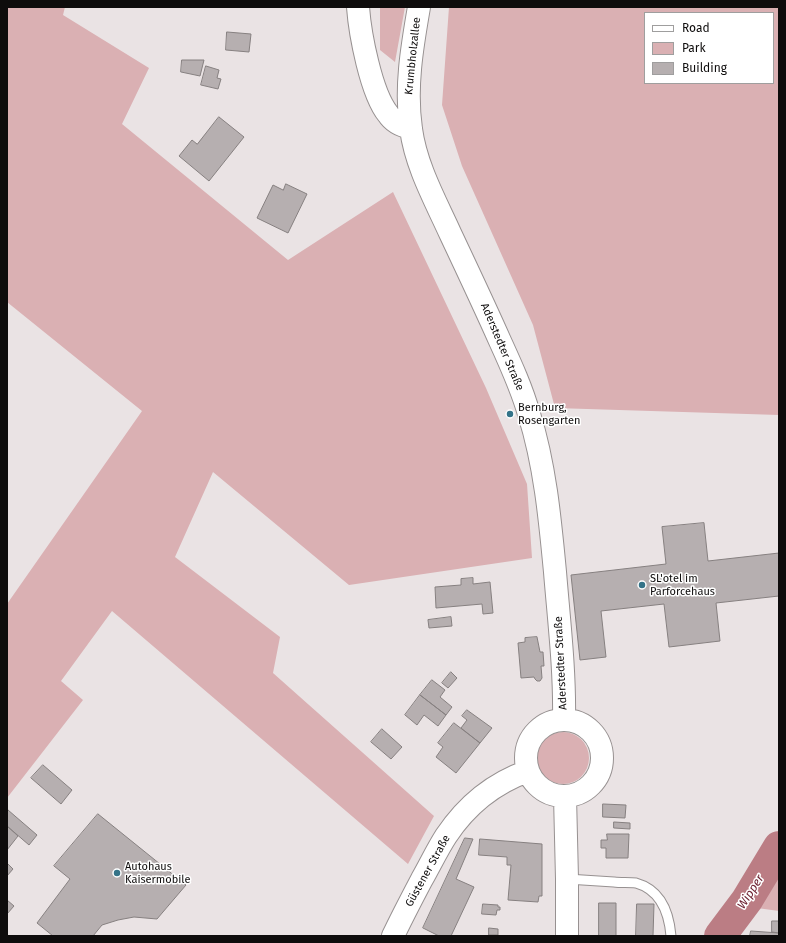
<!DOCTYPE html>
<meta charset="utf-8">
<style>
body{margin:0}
#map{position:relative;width:786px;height:943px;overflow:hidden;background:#eae3e4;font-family:"Fira Sans",sans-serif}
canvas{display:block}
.frame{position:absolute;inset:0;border:8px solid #0e0c0c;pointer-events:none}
.legend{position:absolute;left:644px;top:12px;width:130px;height:72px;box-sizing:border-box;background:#fff;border:1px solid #9f9e9e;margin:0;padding:5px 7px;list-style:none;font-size:12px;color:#0e0c0c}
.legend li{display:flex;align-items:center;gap:8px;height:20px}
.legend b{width:20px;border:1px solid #9f9e9e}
</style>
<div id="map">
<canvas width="786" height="943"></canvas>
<div class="frame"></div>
<ul class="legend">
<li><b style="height:5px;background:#fff"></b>Road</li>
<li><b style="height:11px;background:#dab0b3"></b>Park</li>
<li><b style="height:11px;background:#b6afb0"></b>Building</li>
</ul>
</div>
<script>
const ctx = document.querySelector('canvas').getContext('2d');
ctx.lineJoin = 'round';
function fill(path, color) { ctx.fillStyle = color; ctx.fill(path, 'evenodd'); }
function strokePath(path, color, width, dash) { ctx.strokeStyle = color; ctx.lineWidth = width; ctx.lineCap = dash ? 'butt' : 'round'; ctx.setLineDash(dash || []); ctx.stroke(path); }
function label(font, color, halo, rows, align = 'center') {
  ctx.font = font + ' "Fira Sans",sans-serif'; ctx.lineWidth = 3; ctx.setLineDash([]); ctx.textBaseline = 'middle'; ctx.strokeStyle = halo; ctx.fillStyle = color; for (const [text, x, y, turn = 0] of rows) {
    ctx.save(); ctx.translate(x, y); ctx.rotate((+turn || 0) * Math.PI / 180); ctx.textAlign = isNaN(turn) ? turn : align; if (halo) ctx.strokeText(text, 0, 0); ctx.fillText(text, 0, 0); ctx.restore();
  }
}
fill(new Path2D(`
 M 7,7 L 65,7 L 63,15 L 149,68 L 122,124 L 288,260 L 393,192 L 486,388 L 527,484 L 532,558 L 349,585 L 213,472 L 175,557 L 280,637 L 273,673 L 434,816 L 408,864 L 112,611 L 61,681 L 83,700 L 7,798 L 7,604 L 142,411 L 7,302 Z
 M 380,7 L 405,7 L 395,62 L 380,50 Z
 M 449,7 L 779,7 L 779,415 L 555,408 L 533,325 L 462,166 L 442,105 ZM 645,13 L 773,13 L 773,83 L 645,83 Z
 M537 758a26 26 0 1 1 52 0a26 26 0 1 1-52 0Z
 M 779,832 L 779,911 L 757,908 C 761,888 764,846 779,832 Z`), '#dab0b3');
strokePath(new Path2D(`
 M 720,936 L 747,900 L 779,847`), '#bb7d84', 32);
const building = new Path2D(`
 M 227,32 L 251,34 L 249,52 L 226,50 Z
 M 182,60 L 204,60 L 200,76 L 181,72 Z
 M 206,66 L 219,70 L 217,78 L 221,79 L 218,89 L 201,85 Z
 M 219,117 L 244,137 L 209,181 L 179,156 L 192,140 L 197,144 Z
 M 286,184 L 307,194 L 288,233 L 257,218 L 273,185 L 283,190 Z
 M 704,523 L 708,561 L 779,553 L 779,596 L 716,603 L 720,641 L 669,647 L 664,604 L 601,611 L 606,657 L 580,660 L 571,575 L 666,564 L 662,527 Z
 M 473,578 L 473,584 L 490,582 L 493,613 L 483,614 L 482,604 L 436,608 L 435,587 L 461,585 L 461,579 Z
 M 451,617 L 452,626 L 429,628 L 428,620 Z
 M 537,637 L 540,652 L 543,652 L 544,666 L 541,666 L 542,678 L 540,681 L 537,681 L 535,679 L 534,677 L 521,678 L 518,643 L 525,642 L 525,638 Z
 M 451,672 L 457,678 L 448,688 L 442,683 Z
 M 432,680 L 445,690 L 440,697 L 452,707 L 446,715 L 420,695 Z
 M 420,695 L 446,715 L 438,726 L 424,715 L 417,725 L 405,715 Z
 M 467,710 L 492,728 L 480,743 L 461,728 L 467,720 L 462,716 Z
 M 454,723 L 480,743 L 456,773 L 436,757 L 443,747 L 438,743 Z
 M 382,729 L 402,747 L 391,759 L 371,742 Z
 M 43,765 L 72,790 L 61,804 L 31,778 Z
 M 603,804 L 626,805 L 625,818 L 603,817 Z
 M 8,810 L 37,835 L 29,845 L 7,826 L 7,811 Z
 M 98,814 L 186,885 L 157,919 L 134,917 L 118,920 L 102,925 L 93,936 L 53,936 L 37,923 L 70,879 L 54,866 Z
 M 614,822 L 630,823 L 630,829 L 614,828 Z
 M 7,826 L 18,836 L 7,850 Z
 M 607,834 L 629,834 L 628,858 L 606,858 L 606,848 L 601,848 L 601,840 L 607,840 Z
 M 465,838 L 473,839 L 456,879 L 474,887 L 451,936 L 439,936 L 423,928 Z
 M 480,839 L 542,844 L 542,896 L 539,896 L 538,902 L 508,900 L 511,865 L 507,865 L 507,857 L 479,855 Z
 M 7,863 L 13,869 L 7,876 Z
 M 7,900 L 14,906 L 7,914 Z
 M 599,903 L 616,903 L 616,936 L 599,936 Z
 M 483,904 L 498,905 L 498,907 L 500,907 L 500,910 L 497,910 L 496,915 L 482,914 Z
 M 637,904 L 654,904 L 653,936 L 636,936 Z
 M 772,921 L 779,921 L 779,933 L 772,932 Z
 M 489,928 L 498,929 L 498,935 L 489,935 Z
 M 751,931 L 779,933 L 779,936 L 750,936 Z`);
fill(building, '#b6afb0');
strokePath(building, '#868080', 1);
const lane = new Path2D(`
 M 567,879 C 583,880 598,881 614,882 C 621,883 629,882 636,883 C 661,890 669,912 671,936`);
const secondary = new Path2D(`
 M 358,7 C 360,34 371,93 388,114 C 393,122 401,126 411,128
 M 419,7 C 412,47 405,88 411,129 C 416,166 435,200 450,233 C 467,269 484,305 500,341 C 511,365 522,389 529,414 C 545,465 550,519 555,572 C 559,621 565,671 564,720
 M526 758a38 38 0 1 1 76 0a38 38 0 1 1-76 0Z
 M 565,796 L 567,879 L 567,936
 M 393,936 C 402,917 412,898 422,879 C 430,865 437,850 446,836 C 466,806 494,783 528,771`);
strokePath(lane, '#979191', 11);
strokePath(secondary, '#979191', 24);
strokePath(lane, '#fff', 9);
strokePath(secondary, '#fff', 22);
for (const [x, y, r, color] of [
 [510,414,4,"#347388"],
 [642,585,4,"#347388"],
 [117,873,4,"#347388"]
]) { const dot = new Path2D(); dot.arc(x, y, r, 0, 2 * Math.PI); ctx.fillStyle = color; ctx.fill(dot); strokePath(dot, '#fff', 1.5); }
label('11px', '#0e0c0c', '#fff', [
 ["Krumbholzallee",413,56,-84],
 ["Aderstedter Straße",502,347,67],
 ["Aderstedter Straße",561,663,-93],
 ["Güstener Straße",428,871,-61]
]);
label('11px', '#0e0c0c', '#fff', [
 ["Bernburg,",518,408],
 ["Rosengarten",518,421],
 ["SL'otel im",650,579],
 ["Parforcehaus",650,592],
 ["Autohaus",125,867],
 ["Kaisermobile",125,880]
], 'left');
label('italic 12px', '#691c2c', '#fff', [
 ["Wipper",751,892,-57]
]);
</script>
